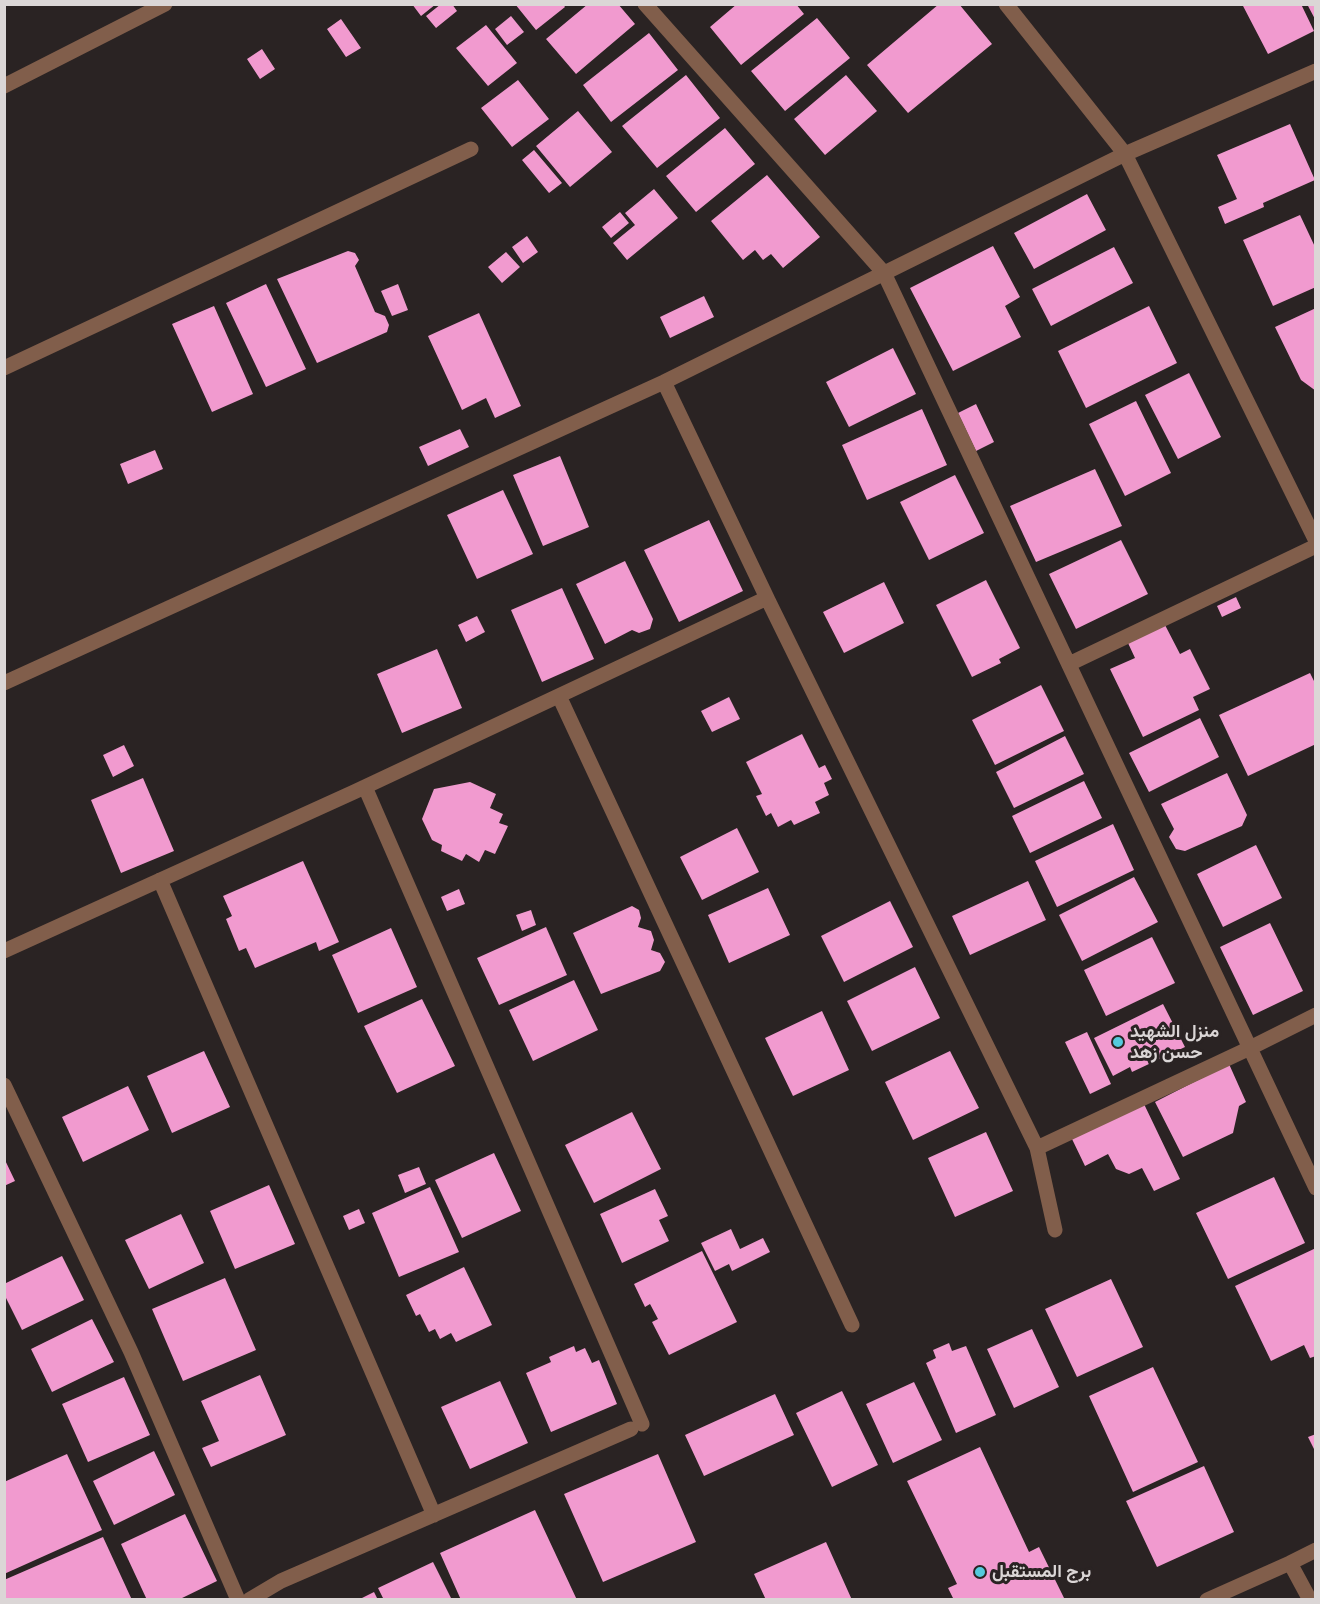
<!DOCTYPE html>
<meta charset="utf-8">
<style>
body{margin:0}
#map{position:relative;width:1320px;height:1604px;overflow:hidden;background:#2a2323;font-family:"IBM Plex Sans",sans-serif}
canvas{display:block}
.frame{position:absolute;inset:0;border:6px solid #dbd6d6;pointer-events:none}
</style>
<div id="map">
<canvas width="1320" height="1604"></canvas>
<div class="frame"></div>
</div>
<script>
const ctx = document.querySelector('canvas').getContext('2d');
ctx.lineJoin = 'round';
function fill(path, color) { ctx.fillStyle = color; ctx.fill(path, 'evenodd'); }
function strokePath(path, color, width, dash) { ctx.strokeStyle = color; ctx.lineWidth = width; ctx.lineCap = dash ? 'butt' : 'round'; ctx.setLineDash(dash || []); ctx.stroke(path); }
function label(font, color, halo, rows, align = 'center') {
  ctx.font = font + ' "IBM Plex Sans",Vazirmatn,sans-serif'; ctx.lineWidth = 6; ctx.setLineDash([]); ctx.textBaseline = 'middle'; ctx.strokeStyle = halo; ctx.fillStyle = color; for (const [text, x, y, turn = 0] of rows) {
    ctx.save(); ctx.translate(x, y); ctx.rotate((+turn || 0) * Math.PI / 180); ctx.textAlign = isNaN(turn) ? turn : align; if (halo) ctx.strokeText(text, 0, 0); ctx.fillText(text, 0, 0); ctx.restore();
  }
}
fill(new Path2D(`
 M 412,4 L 436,4 L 421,16 Z
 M 441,4 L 452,4 L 457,11 L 436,28 L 426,16 Z
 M 515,4 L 563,4 L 565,7 L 536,30 Z
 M 588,4 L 618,4 L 635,24 L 576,74 L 546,39 Z
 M 737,4 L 796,4 L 804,14 L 741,65 L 710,27 Z
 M 939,4 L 959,4 L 992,44 L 908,113 L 867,65 Z
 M 1242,4 L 1301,4 L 1314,31 L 1268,54 Z
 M 1307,4 L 1316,4 L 1316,21 Z
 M 511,16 L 524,32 L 507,45 L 495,29 Z
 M 817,18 L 850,58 L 785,111 L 751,71 Z
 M 341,19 L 361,48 L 346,57 L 327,29 Z
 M 486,25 L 517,63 L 488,86 L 456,48 Z
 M 649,33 L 678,70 L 611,122 L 583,85 Z
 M 262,49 L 275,69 L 260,79 L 247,59 Z
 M 686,75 L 720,118 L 657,168 L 622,126 Z
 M 846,75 L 877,111 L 825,155 L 794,119 Z
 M 518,80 L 549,119 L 512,147 L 481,108 Z
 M 578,111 L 612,152 L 570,187 L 536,146 Z
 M 1290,124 L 1315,180 L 1263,203 L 1264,207 L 1225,224 L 1218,207 L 1237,199 L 1217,155 Z
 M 725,128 L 755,164 L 696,212 L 666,176 Z
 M 534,150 L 562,183 L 549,193 L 522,160 Z
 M 767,175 L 820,237 L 783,268 L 771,254 L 763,260 L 755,250 L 743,260 L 711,221 Z
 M 654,189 L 678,218 L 627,260 L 613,243 L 635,225 L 625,213 Z
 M 1087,194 L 1106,230 L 1034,269 L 1014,233 Z
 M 620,212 L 629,223 L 611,238 L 602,227 Z
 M 1300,215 L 1316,249 L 1316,287 L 1273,306 L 1243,240 Z
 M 527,236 L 538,252 L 523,263 L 512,247 Z
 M 993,246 L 1020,297 L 1005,306 L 1021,337 L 953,371 L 910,288 Z
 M 1114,247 L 1133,283 L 1051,326 L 1032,289 Z
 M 348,251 L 355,253 L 359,260 L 355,266 L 375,312 L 385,316 L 389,325 L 387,332 L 317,363 L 277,279 Z
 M 506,252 L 520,267 L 502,283 L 488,267 Z
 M 266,284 L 306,369 L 266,387 L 226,303 Z
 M 398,284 L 408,310 L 392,316 L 381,291 Z
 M 704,296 L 714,317 L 670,338 L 660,317 Z
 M 214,306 L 253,394 L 212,412 L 172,324 Z
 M 1149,306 L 1177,363 L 1086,408 L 1058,351 Z
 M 1316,308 L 1316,391 L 1301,380 L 1275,327 Z
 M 479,313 L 521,406 L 495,418 L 486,398 L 462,410 L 428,336 Z
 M 893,348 L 916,394 L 849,427 L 826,382 Z
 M 1189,373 L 1221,437 L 1178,459 L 1145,395 Z
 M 1136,401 L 1171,473 L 1125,496 L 1089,424 Z
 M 976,404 L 994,442 L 976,451 L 958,413 Z
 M 922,409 L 947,465 L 867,500 L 842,445 Z
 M 460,429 L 469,447 L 428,466 L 419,447 Z
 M 155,450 L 163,469 L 128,484 L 120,464 Z
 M 560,456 L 589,527 L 543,546 L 513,475 Z
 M 1095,469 L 1122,526 L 1036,562 L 1010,506 Z
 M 955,475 L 984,533 L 929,560 L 900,502 Z
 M 503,490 L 533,554 L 477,579 L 447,515 Z
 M 709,520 L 743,591 L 679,622 L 644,550 Z
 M 1121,540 L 1148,594 L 1076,629 L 1049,574 Z
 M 625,561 L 653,619 L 650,629 L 639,633 L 632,630 L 605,644 L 576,584 Z
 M 986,580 L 1020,648 L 999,659 L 1001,663 L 972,677 L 936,605 Z
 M 884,582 L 904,623 L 844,653 L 823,612 Z
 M 562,588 L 594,659 L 542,682 L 511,610 Z
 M 1236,597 L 1241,608 L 1222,617 L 1217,606 Z
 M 477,616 L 485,632 L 466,642 L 458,625 Z
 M 1165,625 L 1180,654 L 1190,649 L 1210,689 L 1193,697 L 1199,710 L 1143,737 L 1110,669 L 1135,658 L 1128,643 Z
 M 437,649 L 462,708 L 402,733 L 377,674 Z
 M 1310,673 L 1316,685 L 1316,744 L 1248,776 L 1219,715 Z
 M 1041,685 L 1064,731 L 995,765 L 972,720 Z
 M 729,697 L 740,719 L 712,732 L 701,711 Z
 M 1200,718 L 1219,757 L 1149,792 L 1129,753 Z
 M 802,734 L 819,768 L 825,765 L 832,779 L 824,783 L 829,795 L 815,802 L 820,813 L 794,825 L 791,820 L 778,827 L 771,813 L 766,816 L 756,796 L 762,794 L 746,762 Z
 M 1065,736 L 1084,774 L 1014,808 L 996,772 Z
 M 124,745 L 134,766 L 113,777 L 103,755 Z
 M 1227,773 L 1247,815 L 1242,826 L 1185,851 L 1176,849 L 1169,837 L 1174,829 L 1161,804 Z
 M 143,778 L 174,851 L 121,873 L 91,800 Z
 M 1084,781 L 1102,818 L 1030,853 L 1012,816 Z
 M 470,782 L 496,794 L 490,808 L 503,814 L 499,823 L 508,826 L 495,854 L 485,850 L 479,862 L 466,854 L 462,861 L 441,851 L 442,845 L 432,840 L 422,819 L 434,789 Z
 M 1113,824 L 1134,870 L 1057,907 L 1035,861 Z
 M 737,828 L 759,872 L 702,900 L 680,857 Z
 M 1256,845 L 1282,898 L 1223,927 L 1197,874 Z
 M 303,861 L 339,942 L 319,951 L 316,942 L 255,968 L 246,948 L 239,951 L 226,919 L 232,916 L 223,896 Z
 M 1134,877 L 1158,922 L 1082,961 L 1059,915 Z
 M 1028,881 L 1046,920 L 970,955 L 952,916 Z
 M 768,888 L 790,935 L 729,963 L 708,915 Z
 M 459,889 L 465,904 L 447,911 L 441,897 Z
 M 890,901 L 913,947 L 844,982 L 821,936 Z
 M 632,906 L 639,910 L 641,918 L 638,927 L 651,931 L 654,940 L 651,950 L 660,953 L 665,962 L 660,971 L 601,994 L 573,933 Z
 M 531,910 L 536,925 L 522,931 L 516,915 Z
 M 1270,923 L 1303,991 L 1253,1015 L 1220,947 Z
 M 546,927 L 567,975 L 499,1005 L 477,958 Z
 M 391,928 L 417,987 L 358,1013 L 332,955 Z
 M 1152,937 L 1175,983 L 1106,1016 L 1084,970 Z
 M 915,967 L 940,1018 L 872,1051 L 847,1001 Z
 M 574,980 L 598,1030 L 533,1061 L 509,1010 Z
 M 422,999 L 455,1066 L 397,1093 L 364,1026 Z
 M 1163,1004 L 1185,1047 L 1132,1072 L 1130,1067 L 1113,1076 L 1094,1038 Z
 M 822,1011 L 849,1070 L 793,1096 L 765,1038 Z
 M 1087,1032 L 1111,1084 L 1090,1094 L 1065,1042 Z
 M 204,1051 L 230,1107 L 172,1133 L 147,1076 Z
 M 950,1051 L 979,1108 L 913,1140 L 885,1082 Z
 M 1229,1064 L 1246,1102 L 1239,1106 L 1233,1133 L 1183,1157 L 1155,1102 Z
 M 128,1086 L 149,1130 L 83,1162 L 62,1117 Z
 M 1144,1104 L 1180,1179 L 1154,1191 L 1142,1168 L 1129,1174 L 1116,1169 L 1108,1154 L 1085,1166 L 1072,1139 Z
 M 632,1112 L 661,1169 L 594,1203 L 565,1145 Z
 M 986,1132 L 1013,1191 L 955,1217 L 928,1158 Z
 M 494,1153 L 521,1211 L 462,1238 L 435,1180 Z
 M 4,1158 L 15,1181 L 4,1186 Z
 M 419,1167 L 426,1184 L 405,1193 L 398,1175 Z
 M 1274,1177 L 1305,1243 L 1228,1279 L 1196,1213 Z
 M 269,1185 L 295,1244 L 235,1269 L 210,1211 Z
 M 430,1187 L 459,1252 L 399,1277 L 372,1213 Z
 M 655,1189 L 668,1216 L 659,1220 L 669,1241 L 622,1263 L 600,1214 Z
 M 359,1209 L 365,1223 L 349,1230 L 343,1216 Z
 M 181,1214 L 204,1263 L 149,1289 L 125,1240 Z
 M 731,1229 L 740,1249 L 763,1238 L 770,1252 L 732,1271 L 729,1264 L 715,1271 L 701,1243 Z
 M 1316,1248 L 1316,1356 L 1310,1358 L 1304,1345 L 1271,1361 L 1235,1286 Z
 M 702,1251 L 737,1322 L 669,1355 L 652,1322 L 658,1319 L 650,1304 L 645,1307 L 634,1284 Z
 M 62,1256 L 84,1300 L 22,1330 L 4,1294 L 4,1284 Z
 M 464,1267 L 492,1325 L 456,1342 L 451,1333 L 440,1339 L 435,1329 L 429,1332 L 420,1314 L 416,1316 L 406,1295 Z
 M 225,1278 L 256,1350 L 183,1381 L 152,1309 Z
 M 1111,1279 L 1143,1347 L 1077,1377 L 1045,1309 Z
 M 92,1319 L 114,1362 L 52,1392 L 31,1349 Z
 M 1032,1329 L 1059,1387 L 1014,1408 L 987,1349 Z
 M 949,1343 L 952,1351 L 966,1346 L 996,1415 L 956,1433 L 926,1363 L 936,1358 L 933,1350 Z
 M 574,1346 L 576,1352 L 585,1348 L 592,1363 L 599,1360 L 617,1404 L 551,1432 L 526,1373 L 551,1362 L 549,1357 Z
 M 1153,1367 L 1198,1462 L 1133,1492 L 1089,1396 Z
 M 260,1375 L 286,1435 L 211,1467 L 202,1448 L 219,1441 L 201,1401 Z
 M 124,1377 L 150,1435 L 88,1462 L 62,1404 Z
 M 500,1381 L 528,1443 L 470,1469 L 441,1407 Z
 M 914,1382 L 942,1440 L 893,1463 L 866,1404 Z
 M 842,1391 L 878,1465 L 832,1487 L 796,1413 Z
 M 775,1394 L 794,1435 L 704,1476 L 685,1435 Z
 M 1316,1434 L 1316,1453 L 1308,1437 Z
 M 980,1447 L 1029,1552 L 1039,1547 L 1065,1600 L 954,1600 L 948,1588 L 957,1584 L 907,1481 Z
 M 154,1451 L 175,1495 L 114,1525 L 93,1481 Z
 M 67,1454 L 102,1530 L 4,1574 L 4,1482 Z
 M 658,1454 L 696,1542 L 603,1582 L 564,1494 Z
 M 1204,1466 L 1234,1532 L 1157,1567 L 1126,1501 Z
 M 535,1510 L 577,1600 L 461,1600 L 440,1553 Z
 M 185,1514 L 217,1581 L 178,1600 L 147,1600 L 121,1544 Z
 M 103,1537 L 132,1600 L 4,1600 L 4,1580 Z
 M 826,1542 L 852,1600 L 766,1600 L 754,1574 Z
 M 433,1562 L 452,1600 L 384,1600 L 378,1588 Z
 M 374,1592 L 378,1600 L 358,1600 Z`), '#f19acf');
strokePath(new Path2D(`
 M 645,4 L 884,273 L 1316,1188
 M 1006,4 L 1125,154 L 1316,541
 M 4,86 L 165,4
 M 4,368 L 471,149
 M 664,382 L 767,598
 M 1069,664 L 1316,546
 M 4,683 L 664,382 L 1125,154 L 1316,71
 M 559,696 L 852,1325
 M 365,787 L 642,1424
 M 160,880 L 434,1515
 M 4,951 L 354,792 L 767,598 L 1037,1148 L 1055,1230
 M 4,1085 L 131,1352 L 238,1600
 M 1037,1148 L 1250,1048 L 1316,1015
 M 1290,1563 L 1310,1600
 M 249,1600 L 281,1581 L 631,1429
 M 1207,1600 L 1290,1563 L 1316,1550`), '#815e4b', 15);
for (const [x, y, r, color] of [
 [1118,1042,6,"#54cadd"],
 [980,1572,6,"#54cadd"]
]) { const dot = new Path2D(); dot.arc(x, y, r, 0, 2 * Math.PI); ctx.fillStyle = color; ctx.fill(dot); strokePath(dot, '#2a2323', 2); }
label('bold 18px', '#dbd6d6', '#2a2323', [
 ["منزل الشهيد",1130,1032],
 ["حسن زهد",1130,1053],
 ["برج المستقبل",992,1572]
], 'left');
</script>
